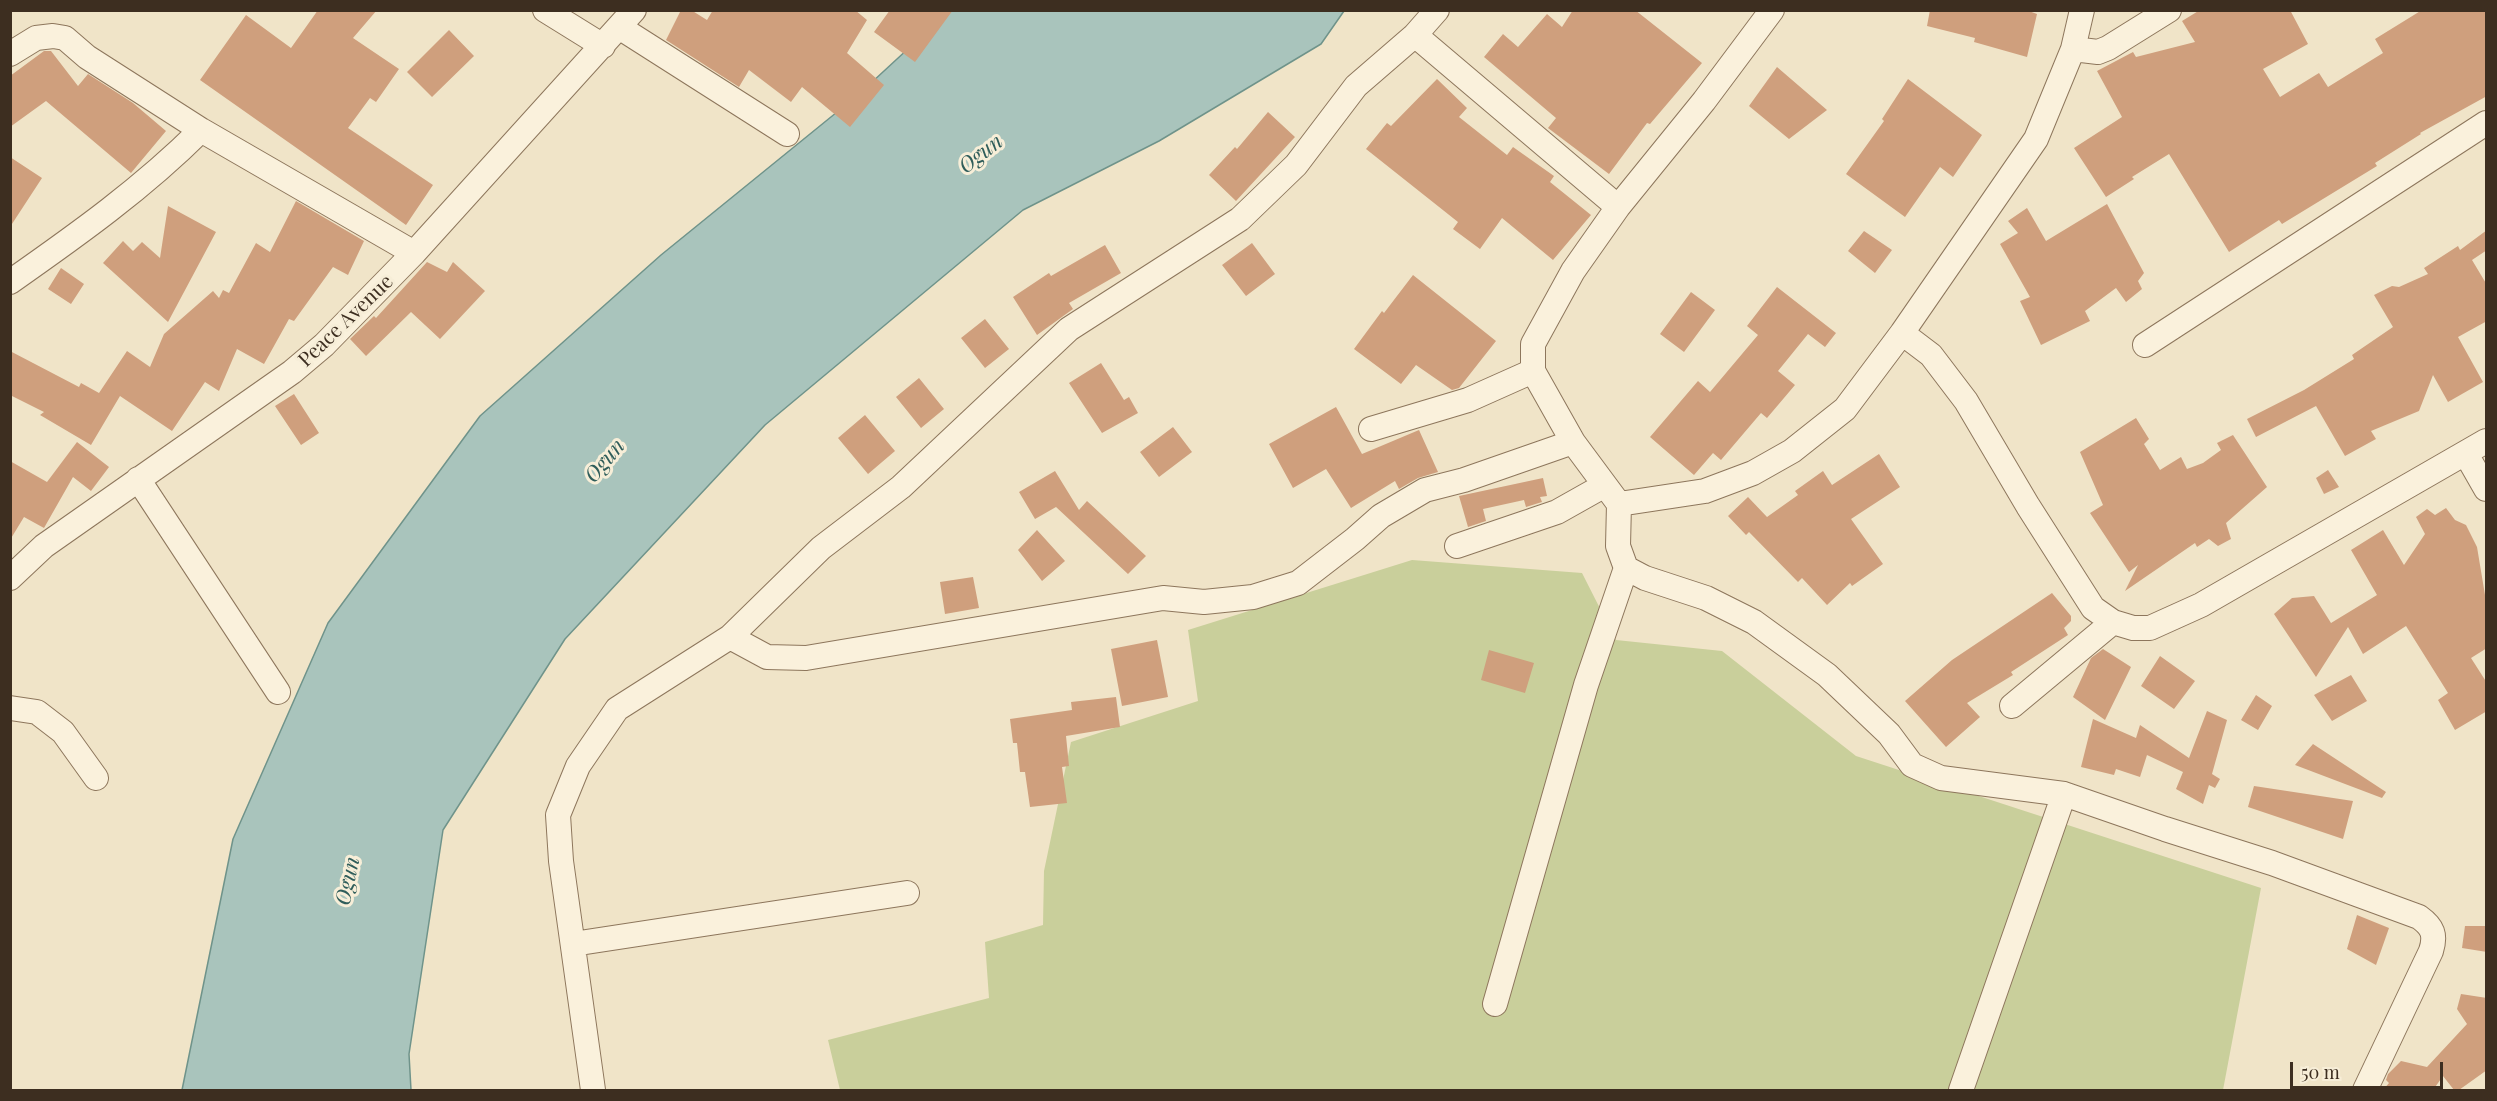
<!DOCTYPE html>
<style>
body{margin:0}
#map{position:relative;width:2497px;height:1101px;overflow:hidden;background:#f0e4c8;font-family:"Playfair Display",serif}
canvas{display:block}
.frame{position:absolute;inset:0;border:12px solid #3d2e20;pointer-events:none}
.scale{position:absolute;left:2290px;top:1062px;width:153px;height:27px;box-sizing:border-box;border:3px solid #3d2e20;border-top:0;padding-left:8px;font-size:18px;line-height:21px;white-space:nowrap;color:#3d2e20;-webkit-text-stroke:4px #f7eed8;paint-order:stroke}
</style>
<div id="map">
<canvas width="2497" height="1101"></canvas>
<div class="frame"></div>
<div class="scale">50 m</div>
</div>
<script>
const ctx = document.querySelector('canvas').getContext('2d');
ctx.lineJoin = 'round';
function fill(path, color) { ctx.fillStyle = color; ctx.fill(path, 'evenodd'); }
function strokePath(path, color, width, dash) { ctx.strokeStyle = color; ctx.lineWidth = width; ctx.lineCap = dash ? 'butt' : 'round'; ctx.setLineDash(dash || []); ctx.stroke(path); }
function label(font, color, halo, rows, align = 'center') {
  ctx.font = font + ' "Playfair Display",serif'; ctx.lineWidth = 6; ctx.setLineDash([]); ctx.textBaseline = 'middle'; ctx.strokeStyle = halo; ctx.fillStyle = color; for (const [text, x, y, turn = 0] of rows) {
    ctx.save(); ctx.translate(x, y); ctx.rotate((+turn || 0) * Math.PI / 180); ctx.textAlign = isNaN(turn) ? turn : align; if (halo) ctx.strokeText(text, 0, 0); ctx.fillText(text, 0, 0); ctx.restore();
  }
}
fill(new Path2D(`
 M 1412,560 L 1582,573 L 1616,640 L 1722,651 L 1856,756 L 2261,888 L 2223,1090 L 840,1090 L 828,1040 L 989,998 L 985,942 L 1043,925 L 1044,871 L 1071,742 L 1198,701 L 1188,630 Z`), '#c9cf9b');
const water = new Path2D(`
 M 949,11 L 1344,11 L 1321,44 L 1159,141 L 1023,210 L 765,425 L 565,639 L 443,830 L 409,1054 L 411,1090 L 182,1090 L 233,839 L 328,623 L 480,416 L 661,255 L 858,95 Z`);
fill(water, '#a9c4bc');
strokePath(water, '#6f938a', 1.5);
fill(new Path2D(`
 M 318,10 L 377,10 L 353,38 L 399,69 L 376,102 L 370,98 L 348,128 L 433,185 L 406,225 L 200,80 L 246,15 L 291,48 Z
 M 681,10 L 691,10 L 707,20 L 713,10 L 855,10 L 867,20 L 847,53 L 884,85 L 850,127 L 802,87 L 791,102 L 749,70 L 739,87 L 666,40 Z
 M 890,10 L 953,10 L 915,62 L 874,32 Z
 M 1573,10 L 1635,10 L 1702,63 L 1650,124 L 1647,123 L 1609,174 L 1548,128 L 1556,118 L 1484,57 L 1503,34 L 1518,47 L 1547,14 L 1562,27 Z
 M 1930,10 L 2026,10 L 2037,14 L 2027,57 L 1974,42 L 1975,38 L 1927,26 Z
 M 2200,10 L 2290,10 L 2308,44 L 2263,69 L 2280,97 L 2319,73 L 2328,87 L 2383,53 L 2375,39 L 2422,10 L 2487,10 L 2487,96 L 2420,133 L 2421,134 L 2375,163 L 2377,166 L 2282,224 L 2279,220 L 2229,252 L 2169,154 L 2132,177 L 2134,179 L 2106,197 L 2074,148 L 2122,117 L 2097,71 L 2133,52 L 2136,57 L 2195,42 L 2182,21 Z
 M 449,30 L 474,56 L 432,97 L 407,72 Z
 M 44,51 L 51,51 L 78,86 L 88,74 L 133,103 L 166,131 L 131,173 L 46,101 L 10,127 L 10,76 Z
 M 1777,67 L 1827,110 L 1789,139 L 1749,106 Z
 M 1437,79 L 1467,108 L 1459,117 L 1507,155 L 1513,147 L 1554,176 L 1550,182 L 1591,215 L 1553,260 L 1502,218 L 1480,249 L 1453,229 L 1458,222 L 1366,149 L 1387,123 L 1391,126 Z
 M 1908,79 L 1982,135 L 1953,177 L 1940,167 L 1905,217 L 1846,174 L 1884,121 L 1882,119 Z
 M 1268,112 L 1295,137 L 1236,201 L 1209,175 L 1235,147 L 1237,149 Z
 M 10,157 L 42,178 L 10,227 Z
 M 296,201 L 364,241 L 348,275 L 333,267 L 294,321 L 289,319 L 264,364 L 237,349 L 219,391 L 205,382 L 172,431 L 120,396 L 91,445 L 40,415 L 44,412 L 10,395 L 10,351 L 79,387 L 81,383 L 99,393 L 127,351 L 150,367 L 164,334 L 213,291 L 219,298 L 223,290 L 229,293 L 256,243 L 270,252 Z
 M 2107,204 L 2144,273 L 2138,281 L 2142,289 L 2126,302 L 2116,288 L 2085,311 L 2090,321 L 2041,345 L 2020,301 L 2030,297 L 2000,244 L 2018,233 L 2008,221 L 2027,208 L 2046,241 Z
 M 168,206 L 216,232 L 168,322 L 103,263 L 123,241 L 133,251 L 142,242 L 160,258 Z
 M 2487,230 L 2487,250 L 2472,260 L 2487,285 L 2487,321 L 2458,337 L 2483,382 L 2448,402 L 2433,375 L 2419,411 L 2371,431 L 2376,439 L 2345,456 L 2316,406 L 2256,437 L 2247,419 L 2304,390 L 2354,359 L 2352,355 L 2393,327 L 2374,295 L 2392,286 L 2399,287 L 2428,274 L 2424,268 L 2458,246 L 2460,250 Z
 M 1864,231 L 1892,250 L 1875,273 L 1848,251 Z
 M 1252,243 L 1275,274 L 1246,296 L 1222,265 Z
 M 1105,245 L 1121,273 L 1069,303 L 1073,309 L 1037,335 L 1013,297 L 1049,273 L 1051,276 Z
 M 427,262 L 447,272 L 453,262 L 485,291 L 440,339 L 411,312 L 366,356 L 350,339 L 374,316 L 376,318 Z
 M 61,268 L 84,284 L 71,304 L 48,289 Z
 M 1413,275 L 1496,341 L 1459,388 L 1452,390 L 1416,365 L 1401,384 L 1354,349 L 1382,311 L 1384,313 Z
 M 1777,287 L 1836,333 L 1825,347 L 1808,334 L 1778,371 L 1795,385 L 1767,418 L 1761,413 L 1721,460 L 1713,453 L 1694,475 L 1650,437 L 1698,381 L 1710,392 L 1758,335 L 1747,326 Z
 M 1691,292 L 1715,310 L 1684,352 L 1660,334 Z
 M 985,319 L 1009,349 L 985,368 L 961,338 Z
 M 1101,363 L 1124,400 L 1129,397 L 1138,413 L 1102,433 L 1069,383 Z
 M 919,378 L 944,409 L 921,428 L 896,397 Z
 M 294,394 L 319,433 L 301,445 L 275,406 Z
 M 1336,407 L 1362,454 L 1419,430 L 1438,472 L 1418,478 L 1399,489 L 1395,481 L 1351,508 L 1326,469 L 1293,488 L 1269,444 Z
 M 865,415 L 895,451 L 868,474 L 838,438 Z
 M 2136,418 L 2149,439 L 2144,444 L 2160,470 L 2181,457 L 2187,469 L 2203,463 L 2221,450 L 2217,443 L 2233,435 L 2267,487 L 2226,523 L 2231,539 L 2218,546 L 2209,539 L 2197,547 L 2195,543 L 2125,591 L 2138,565 L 2129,572 L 2090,513 L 2103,505 L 2080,452 Z
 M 1173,427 L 1192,452 L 1159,477 L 1140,452 Z
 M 77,442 L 109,467 L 91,491 L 73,477 L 44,528 L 24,517 L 10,540 L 10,461 L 47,482 Z
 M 1879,454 L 1900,487 L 1851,519 L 1883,564 L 1852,586 L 1850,583 L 1827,605 L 1802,578 L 1798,582 L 1749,532 L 1746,535 L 1728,516 L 1748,497 L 1767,517 L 1798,495 L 1795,491 L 1823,471 L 1832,485 Z
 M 2328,470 L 2339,487 L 2324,494 L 2316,478 Z
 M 1055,471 L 1079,510 L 1087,501 L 1146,556 L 1128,574 L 1056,507 L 1035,519 L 1019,492 Z
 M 1543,478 L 1547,496 L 1540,497 L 1542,502 L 1526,507 L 1524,500 L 1483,509 L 1486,521 L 1468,527 L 1459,496 Z
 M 2446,508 L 2455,520 L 2466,525 L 2477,547 L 2487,607 L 2487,648 L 2471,658 L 2487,683 L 2487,711 L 2455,730 L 2438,700 L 2448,693 L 2406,626 L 2363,654 L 2348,627 L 2316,677 L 2274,614 L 2292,598 L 2314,596 L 2331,623 L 2377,595 L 2351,550 L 2383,530 L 2404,565 L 2425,534 L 2416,517 L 2427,509 L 2435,515 Z
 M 1037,530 L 1065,561 L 1042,581 L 1018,550 Z
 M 973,577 L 979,608 L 945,614 L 940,582 Z
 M 2052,593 L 2071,616 L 2071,621 L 2064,628 L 2068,635 L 2011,672 L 2013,675 L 1967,703 L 1980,717 L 1946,747 L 1905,701 L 1952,660 Z
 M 1157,640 L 1168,697 L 1122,706 L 1111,649 Z
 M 2103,649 L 2131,667 L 2105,720 L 2073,697 L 2091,658 Z
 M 1489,650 L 1534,663 L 1525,693 L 1481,680 Z
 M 2160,656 L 2195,681 L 2174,709 L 2141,686 Z
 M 2351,675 L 2367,701 L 2332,721 L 2314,695 Z
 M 2256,695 L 2272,706 L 2258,730 L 2241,720 Z
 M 1116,697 L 1120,727 L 1066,736 L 1069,766 L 1062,767 L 1067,803 L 1030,807 L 1025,772 L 1020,772 L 1017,743 L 1013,743 L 1010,719 L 1072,710 L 1071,702 Z
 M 2207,711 L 2227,720 L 2212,774 L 2220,779 L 2215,788 L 2209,785 L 2203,804 L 2176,789 L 2183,772 L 2147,755 L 2140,777 L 2116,769 L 2114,775 L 2081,767 L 2093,719 L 2136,738 L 2140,725 L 2189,758 Z
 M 2313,744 L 2386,792 L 2382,798 L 2295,765 Z
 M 2254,786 L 2353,801 L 2343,839 L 2248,807 Z
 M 2357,915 L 2389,928 L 2376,965 L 2347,949 Z
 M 2465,926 L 2487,926 L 2487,952 L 2462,948 Z
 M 2461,994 L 2487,998 L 2487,1070 L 2459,1090 L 2454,1090 L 2443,1076 L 2433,1090 L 2383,1090 L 2389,1083 L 2386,1080 L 2388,1074 L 2401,1061 L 2427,1067 L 2467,1024 L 2457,1009 Z`), '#cf9f7d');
const minor = new Path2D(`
 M 545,10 L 603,46
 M 1772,10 L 1704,101 L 1618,207 L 1573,271 L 1533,344 L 1533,371 L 1573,442 L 1619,504 L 1705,491 L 1753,473 L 1792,451 L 1845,409 L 1902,333 L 2036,139 L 2073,49 L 2082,10
 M 619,27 L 787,134
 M 1415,35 L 1618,207
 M 2073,49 L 2098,52 L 2108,48 L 2169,10
 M 10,54 L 36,38 L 53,36 L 65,38 L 87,57 L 201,130 L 414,253
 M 10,282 C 77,235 143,188 201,130
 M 1902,333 L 1931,355 L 1966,401 L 2028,506 L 2093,608 L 2113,622 L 2133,628 L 2150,628 L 2201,605 L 2486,441
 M 2145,345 L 2486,123
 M 1371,429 L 1468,400 L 1533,371
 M 2466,454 L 2486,489
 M 138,479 L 278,692
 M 1619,504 L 1618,546 L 1626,568 L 1645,578 L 1706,598 L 1754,622 L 1827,675 L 1889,734 L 1912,765 L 1941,778 L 2064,794 L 2165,829 L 2272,863 L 2419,917 C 2433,927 2436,935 2431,951 L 2365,1090
 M 1457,546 L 1557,512 L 1605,485
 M 10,578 L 44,546 L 292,372 L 324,345 L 414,253 L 634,10
 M 730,637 L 767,657 L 806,658 L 1163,598 L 1204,602 L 1253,597 L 1298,583 L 1355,539 L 1381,516 L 1425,490 L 1464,480 L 1573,442
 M 2012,706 L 2113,622
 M 10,708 L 37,712 L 63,732 L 96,778
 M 573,944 L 907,893
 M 1495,1004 L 1586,685 L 1626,568
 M 593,1090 L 561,861 L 558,815 L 578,766 L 617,709 L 730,637 L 821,548 L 901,487 L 1069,329 L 1240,219 L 1296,165 L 1356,86 L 1415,35 L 1437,10
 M 1961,1090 L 2064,794`);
strokePath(minor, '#8d765c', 26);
strokePath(minor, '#faf1dc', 24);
label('20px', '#3d2e20', '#f7eed8', [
 ["Peace Avenue",346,321,-44]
]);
label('italic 21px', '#2f5d5a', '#f7eed8', [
 ["Ogun",981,154,-38],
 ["Ogun",605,461,-50],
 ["Ogun",348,881,-78]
]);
</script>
